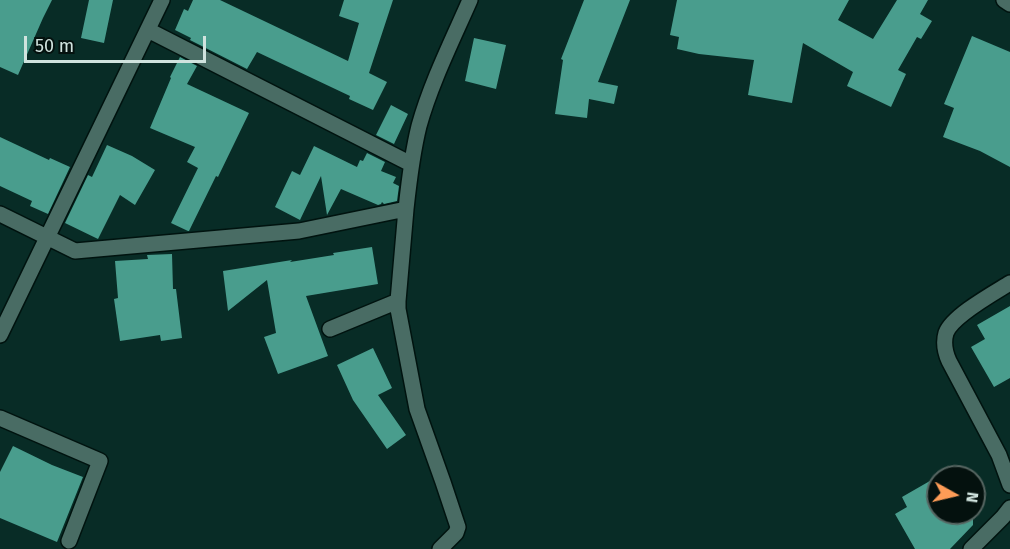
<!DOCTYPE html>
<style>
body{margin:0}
#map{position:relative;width:1010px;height:549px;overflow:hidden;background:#082c26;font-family:"Fira Sans",sans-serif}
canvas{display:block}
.north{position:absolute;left:926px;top:465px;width:60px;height:60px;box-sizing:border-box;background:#04110e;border:2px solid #566561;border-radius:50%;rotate:98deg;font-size:16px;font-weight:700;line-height:24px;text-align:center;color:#d0e3de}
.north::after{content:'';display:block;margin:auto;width:21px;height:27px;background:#fe9c57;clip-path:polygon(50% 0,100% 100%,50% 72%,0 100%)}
.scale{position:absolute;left:24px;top:36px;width:182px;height:27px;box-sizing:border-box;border:3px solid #d0e3de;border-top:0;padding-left:8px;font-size:18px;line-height:21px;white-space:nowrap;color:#d0e3de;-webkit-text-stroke:4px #04110e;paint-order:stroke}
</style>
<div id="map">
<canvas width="1010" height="549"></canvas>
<div class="north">N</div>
<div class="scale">50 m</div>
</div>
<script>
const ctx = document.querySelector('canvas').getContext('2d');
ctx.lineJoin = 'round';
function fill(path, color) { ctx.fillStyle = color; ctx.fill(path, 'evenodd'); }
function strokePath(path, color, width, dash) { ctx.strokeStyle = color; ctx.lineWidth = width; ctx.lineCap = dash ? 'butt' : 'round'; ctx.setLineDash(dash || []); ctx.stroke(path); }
fill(new Path2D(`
 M 0,0 L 52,0 L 43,18 L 18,75 L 0,67 Z
 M 89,0 L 113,0 L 104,43 L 81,38 Z
 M 193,0 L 220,0 L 348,61 L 359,23 L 339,16 L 344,0 L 393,0 L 369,73 L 387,82 L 373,110 L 349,99 L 350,96 L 257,52 L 247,69 L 190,40 L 191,38 L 175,30 L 184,9 L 188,11 Z
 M 584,0 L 630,0 L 598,82 L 618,86 L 614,104 L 589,99 L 587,118 L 555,114 L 563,60 L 561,59 Z
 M 677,0 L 849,0 L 838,20 L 873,39 L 897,0 L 928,0 L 920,14 L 932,21 L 921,39 L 917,37 L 898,70 L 906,74 L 891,107 L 847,86 L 853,72 L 803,43 L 792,103 L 748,95 L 754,60 L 699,54 L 677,49 L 679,37 L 670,35 Z
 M 972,36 L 1010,52 L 1010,167 L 980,151 L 943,137 L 954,108 L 944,104 Z
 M 474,38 L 506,45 L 496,89 L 465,81 Z
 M 180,57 L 197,66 L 187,84 L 249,113 L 218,177 L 216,176 L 189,231 L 188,231 L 171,223 L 198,168 L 187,162 L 195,147 L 150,128 L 171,78 L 170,77 Z
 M 391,105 L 408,114 L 394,144 L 376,135 Z
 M 0,137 L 49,160 L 50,158 L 70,167 L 48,214 L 30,206 L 32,201 L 0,186 Z
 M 107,145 L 132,156 L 155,170 L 135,205 L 120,195 L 98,239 L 65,223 L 88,175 L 92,177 Z
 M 314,146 L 357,167 L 360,160 L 363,161 L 367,153 L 385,162 L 381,171 L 396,177 L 393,183 L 399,186 L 397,201 L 384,204 L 382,202 L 381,204 L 378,205 L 341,189 L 327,215 L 321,176 L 300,220 L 275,207 L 292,171 L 300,175 Z
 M 372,247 L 378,284 L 306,296 L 328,356 L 278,374 L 264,337 L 276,333 L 267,280 L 228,311 L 223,271 L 292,260 L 290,262 L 334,255 L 333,253 Z
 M 172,254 L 173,289 L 176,289 L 182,338 L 161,341 L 160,335 L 120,341 L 114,299 L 118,298 L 115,261 L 148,259 L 147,255 Z
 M 1010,306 L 1010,378 L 994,387 L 971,347 L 985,339 L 977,325 Z
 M 373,348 L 392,388 L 378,395 L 406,435 L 387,449 L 353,400 L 337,365 Z
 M 13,446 L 52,465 L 83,477 L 57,542 L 0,518 L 0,472 Z
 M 942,474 L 948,477 L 938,477 L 938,513 L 973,513 L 973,525 L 950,549 L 915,549 L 895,514 L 907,507 L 902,497 Z`), '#499d8d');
const street = new Path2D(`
 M 148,30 L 411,164
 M 406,209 L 398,301 L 398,309 L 417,409 L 443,482 L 458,527 L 456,533 L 440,549
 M 0,214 L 75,251 L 299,231 L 406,209 C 409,181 412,154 419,126 C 431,83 452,41 470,0
 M 1010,283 C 994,293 952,316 946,333 C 943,343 945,352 949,361 L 999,455 L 1010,485
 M 330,329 L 398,301
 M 0,335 L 162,0
 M 0,418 L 100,461 L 69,541
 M 971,549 L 1003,517 L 1010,508`);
const secondary = new Path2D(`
 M 1004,0 L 1010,4`);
strokePath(street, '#00130f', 18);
strokePath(secondary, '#00130f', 18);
strokePath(street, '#496c64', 15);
strokePath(secondary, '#496c64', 15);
</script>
